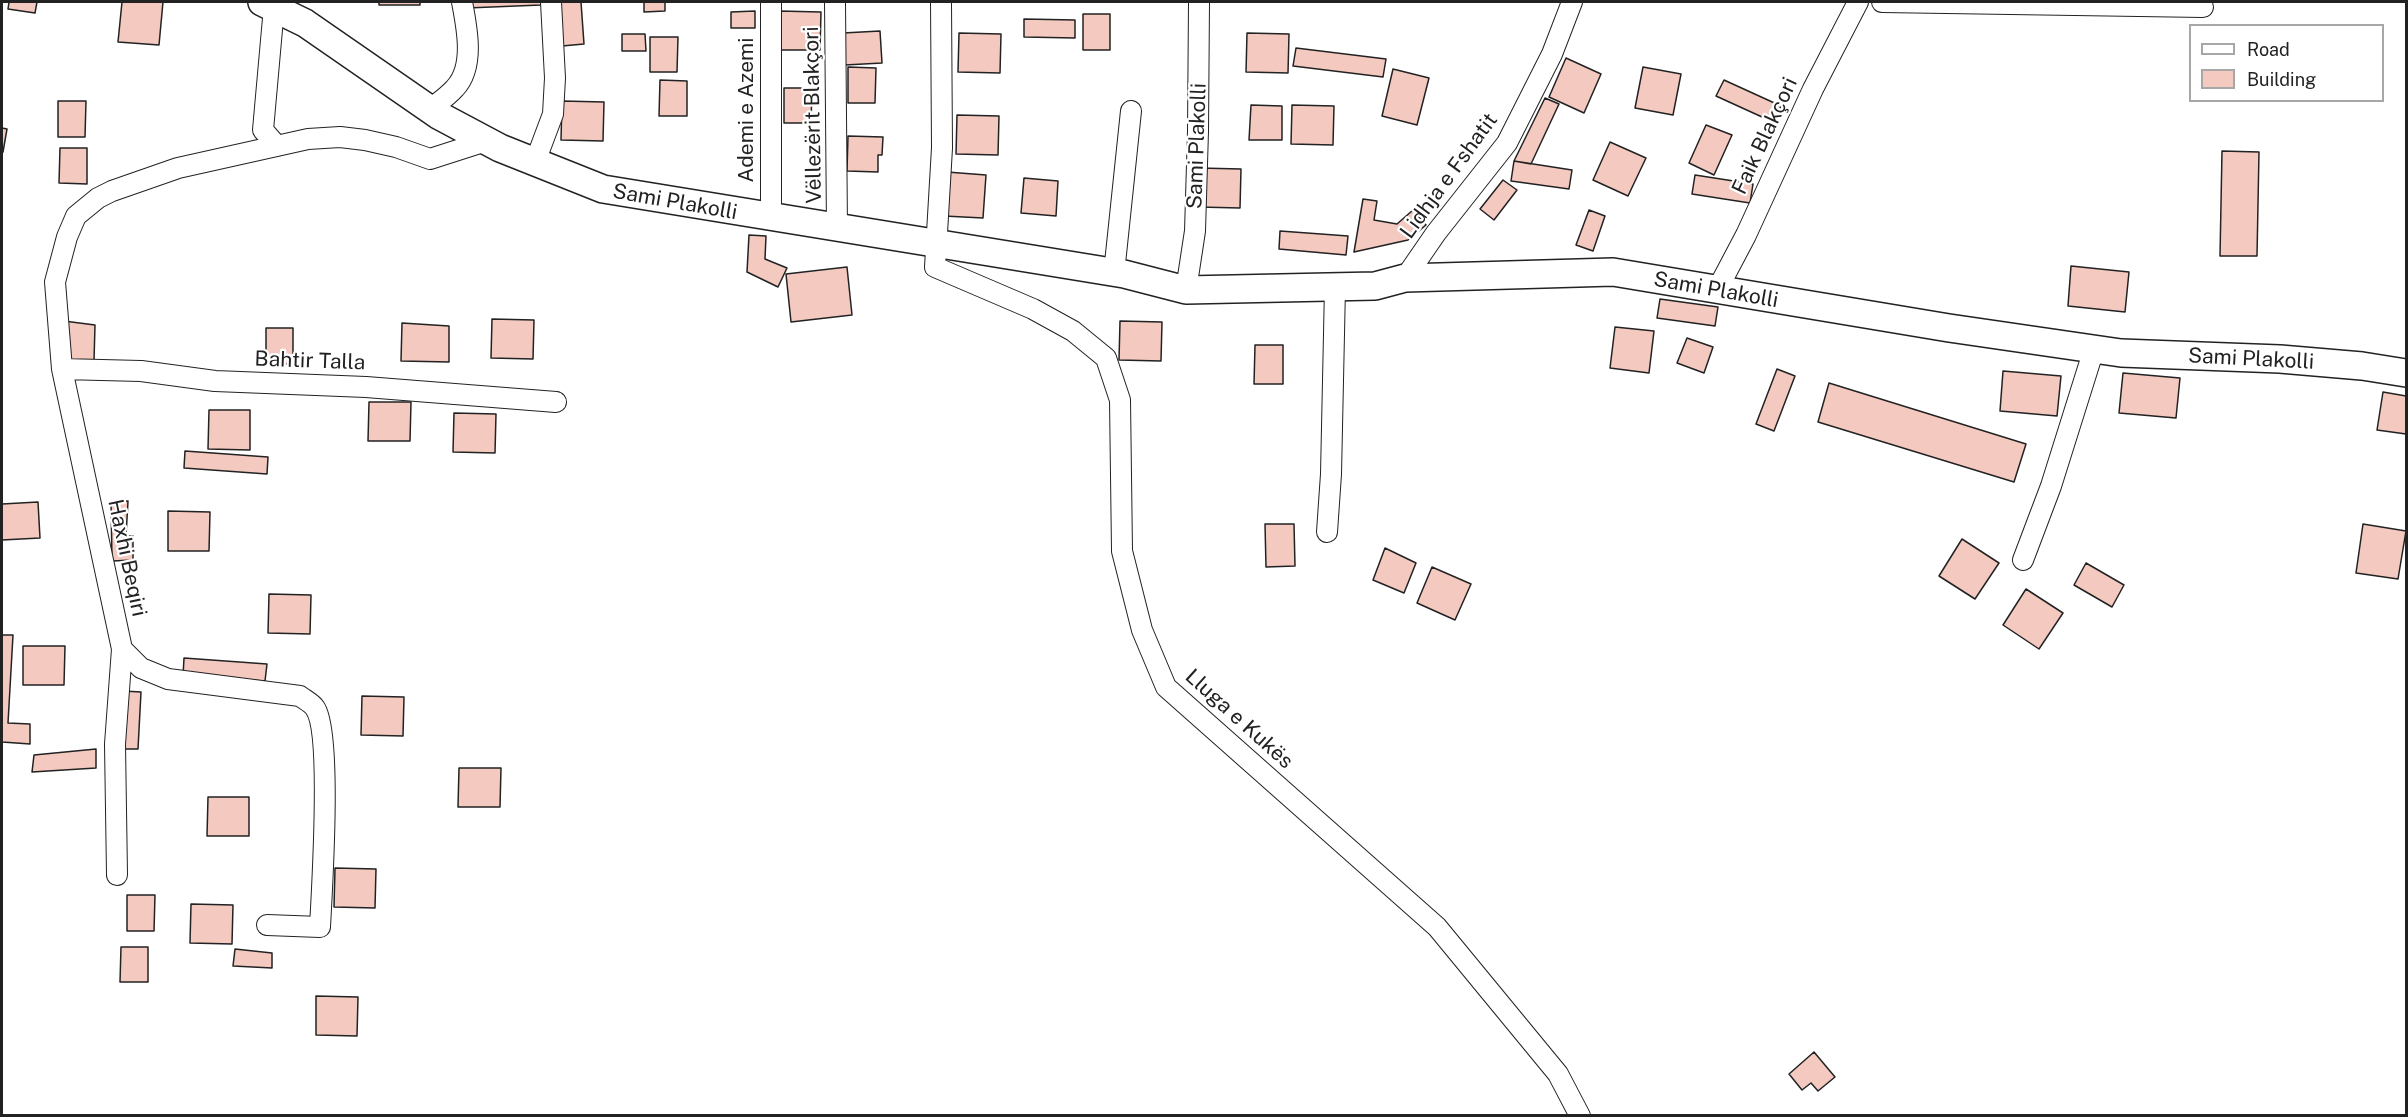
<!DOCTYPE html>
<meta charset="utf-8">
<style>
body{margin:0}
#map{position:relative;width:2408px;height:1117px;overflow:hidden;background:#fff;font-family:"Public Sans",sans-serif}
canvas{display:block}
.frame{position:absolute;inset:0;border:3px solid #222;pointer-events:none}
.legend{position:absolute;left:2189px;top:24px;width:195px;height:78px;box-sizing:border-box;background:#fff;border:2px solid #a7a7a7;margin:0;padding:8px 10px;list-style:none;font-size:18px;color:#222}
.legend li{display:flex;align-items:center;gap:12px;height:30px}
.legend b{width:30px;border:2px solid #a7a7a7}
</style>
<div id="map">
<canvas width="2408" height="1117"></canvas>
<div class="frame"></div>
<ul class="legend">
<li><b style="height:8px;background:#fff"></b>Road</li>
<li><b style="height:16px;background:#f3c9c0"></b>Building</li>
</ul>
</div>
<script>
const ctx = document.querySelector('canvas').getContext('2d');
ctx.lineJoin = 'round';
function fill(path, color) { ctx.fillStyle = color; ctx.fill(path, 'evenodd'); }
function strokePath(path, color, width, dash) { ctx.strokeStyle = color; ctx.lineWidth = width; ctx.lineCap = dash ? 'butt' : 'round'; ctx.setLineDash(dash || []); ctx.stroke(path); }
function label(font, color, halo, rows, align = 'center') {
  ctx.font = font + ' "Public Sans",sans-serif'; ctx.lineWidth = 4.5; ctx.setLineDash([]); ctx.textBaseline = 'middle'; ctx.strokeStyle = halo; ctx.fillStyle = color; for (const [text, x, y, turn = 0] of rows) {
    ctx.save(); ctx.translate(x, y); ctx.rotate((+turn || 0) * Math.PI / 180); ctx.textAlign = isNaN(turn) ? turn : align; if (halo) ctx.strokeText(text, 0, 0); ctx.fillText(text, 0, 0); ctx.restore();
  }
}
const building = new Path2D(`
 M 9,2 L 37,2 L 35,13 L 8,9 Z
 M 122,2 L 163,2 L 159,45 L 118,42 Z
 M 379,2 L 420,2 L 420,5 L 379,5 Z
 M 467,2 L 541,2 L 541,5 L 467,8 Z
 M 559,2 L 581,2 L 584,44 L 562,46 Z
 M 644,2 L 665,2 L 665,11 L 644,12 Z
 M 755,11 L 755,28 L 731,28 L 731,12 Z
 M 779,11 L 821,12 L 820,50 L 778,50 Z
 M 1083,14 L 1110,14 L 1110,50 L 1083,50 Z
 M 1024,19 L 1075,20 L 1075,38 L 1024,37 Z
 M 880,31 L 882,63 L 845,65 L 843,33 Z
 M 959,33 L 1001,34 L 1000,73 L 958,72 Z
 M 1247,33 L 1289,34 L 1288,73 L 1246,72 Z
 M 622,34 L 645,34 L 646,51 L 622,51 Z
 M 650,37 L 678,37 L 677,72 L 650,72 Z
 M 1296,48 L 1386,59 L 1383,77 L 1293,66 Z
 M 1566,58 L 1601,74 L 1584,113 L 1549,97 Z
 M 848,67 L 876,68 L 875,103 L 848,103 Z
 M 1643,67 L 1681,74 L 1673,115 L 1635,108 Z
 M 1393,69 L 1429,78 L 1417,125 L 1382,116 Z
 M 660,80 L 687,81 L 687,116 L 659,116 Z
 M 1724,80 L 1781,106 L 1773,122 L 1716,96 Z
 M 784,88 L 812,88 L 811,123 L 784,123 Z
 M 1545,98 L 1559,104 L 1531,164 L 1514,161 Z
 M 58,101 L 86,101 L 85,137 L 58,137 Z
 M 562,101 L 604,102 L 603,141 L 561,140 Z
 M 1251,105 L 1282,106 L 1282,140 L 1249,140 Z
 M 1292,105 L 1334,106 L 1333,145 L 1291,144 Z
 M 957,115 L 999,116 L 998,155 L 956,154 Z
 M 1706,125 L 1732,135 L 1714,175 L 1689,163 Z
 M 2,128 L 7,129 L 3,152 L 2,151 Z
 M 848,136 L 883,137 L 882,155 L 878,155 L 878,172 L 847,171 Z
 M 1610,142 L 1646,158 L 1628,196 L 1593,180 Z
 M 60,148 L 87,148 L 87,184 L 59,183 Z
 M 2222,151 L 2259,152 L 2257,256 L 2220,256 Z
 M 1514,161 L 1572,170 L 1569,189 L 1511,181 Z
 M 1199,168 L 1241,169 L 1240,208 L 1198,207 Z
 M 947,172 L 986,175 L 983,218 L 944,216 Z
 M 1695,175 L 1753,184 L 1750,203 L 1692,194 Z
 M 1024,178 L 1058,181 L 1056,216 L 1021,213 Z
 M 1503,180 L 1517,190 L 1494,220 L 1480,209 Z
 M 1363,199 L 1377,201 L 1374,220 L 1397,224 L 1413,210 L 1426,225 L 1408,240 L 1354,252 Z
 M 1589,210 L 1605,216 L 1593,251 L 1576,245 Z
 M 1280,231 L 1348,236 L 1346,255 L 1279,249 Z
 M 749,235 L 766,236 L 765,259 L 787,268 L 778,287 L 747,272 Z
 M 2071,266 L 2129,272 L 2125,312 L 2068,306 Z
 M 847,267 L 852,315 L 791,322 L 786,274 Z
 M 1660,299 L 1718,307 L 1715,326 L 1657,318 Z
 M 492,319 L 534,320 L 533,359 L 491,358 Z
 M 64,321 L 95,325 L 94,361 L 64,361 Z
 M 1120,321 L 1162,322 L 1161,361 L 1119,360 Z
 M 402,323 L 449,326 L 449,362 L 401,361 Z
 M 1615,327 L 1654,331 L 1649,373 L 1610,368 Z
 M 266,328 L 293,328 L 293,364 L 266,363 Z
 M 1687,338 L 1713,347 L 1704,373 L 1677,363 Z
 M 1255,345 L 1283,345 L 1283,384 L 1254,384 Z
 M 1777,369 L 1795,376 L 1774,431 L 1756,424 Z
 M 2003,371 L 2061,376 L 2057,416 L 2000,411 Z
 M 2123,373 L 2180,378 L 2176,418 L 2119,413 Z
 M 1829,383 L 2026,444 L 2014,482 L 1818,422 Z
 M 2383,392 L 2406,396 L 2406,434 L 2377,430 Z
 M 369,402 L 411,402 L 410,441 L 368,441 Z
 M 209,410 L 250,410 L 250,450 L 208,449 Z
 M 454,413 L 496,414 L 495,453 L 453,452 Z
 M 185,451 L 268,457 L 267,474 L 184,468 Z
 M 128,501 L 126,536 L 133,536 L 133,560 L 112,561 L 111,502 Z
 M 38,502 L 40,538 L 2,540 L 2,504 Z
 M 168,511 L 210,512 L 209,551 L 168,551 Z
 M 1265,524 L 1294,524 L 1295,566 L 1266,567 Z
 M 2363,524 L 2406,531 L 2398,579 L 2356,573 Z
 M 1962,539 L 1999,563 L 1975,599 L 1939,576 Z
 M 1385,548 L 1416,563 L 1404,593 L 1373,580 Z
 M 2086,563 L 2124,585 L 2112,607 L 2074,585 Z
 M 1432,567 L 1471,584 L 1455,620 L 1417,603 Z
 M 2026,589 L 2063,613 L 2039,649 L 2003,625 Z
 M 269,594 L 311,595 L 310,634 L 268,633 Z
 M 2,635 L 13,635 L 8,723 L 30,724 L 30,744 L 2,742 Z
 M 23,646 L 65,646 L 64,685 L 23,685 Z
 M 184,658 L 267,664 L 265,681 L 183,676 Z
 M 123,691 L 141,692 L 138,749 L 121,749 Z
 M 362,696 L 404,697 L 403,736 L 361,735 Z
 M 96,749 L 96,768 L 32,772 L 34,755 Z
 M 459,768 L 501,768 L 500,807 L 458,807 Z
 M 208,797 L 249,797 L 249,836 L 207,836 Z
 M 335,868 L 376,869 L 375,908 L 334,907 Z
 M 127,895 L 155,895 L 154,931 L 127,931 Z
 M 191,904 L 233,905 L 232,944 L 190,943 Z
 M 121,947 L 148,947 L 148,982 L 120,982 Z
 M 235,949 L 272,953 L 272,968 L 233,966 Z
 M 316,996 L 358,997 L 357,1036 L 316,1035 Z
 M 1814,1052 L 1835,1077 L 1818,1091 L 1811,1083 L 1802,1090 L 1789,1074 Z`);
fill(building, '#f3c9c0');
strokePath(building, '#222', 1.5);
const street = new Path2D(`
 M 771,2 L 771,218
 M 835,2 L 837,228
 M 941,2 L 942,148 L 935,267 L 1033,309 L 1073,331 L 1106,358 L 1120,400 L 1122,551 L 1142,630 L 1166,687 L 1437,927 L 1558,1074 L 1580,1116
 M 1882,2 L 2203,7
 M 274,7 L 263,130 L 277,146
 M 429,110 C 438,103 448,96 455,88 C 475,67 467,28 462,2
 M 535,162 L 553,114 L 555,78 L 551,2
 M 1114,273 L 1131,111
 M 1405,278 L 1436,233 L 1507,143 L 1552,54 L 1572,2
 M 1186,290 L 1195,231 L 1198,131 L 1199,2
 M 1717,290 L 1746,235 L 1813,89 L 1858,2
 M 62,369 L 141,371 L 215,381 L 366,387 L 556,402
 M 1327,532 L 1331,474 L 1335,287
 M 2023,560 L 2051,486 L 2094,349
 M 117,875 L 115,744 L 122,649
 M 267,925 L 320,927 C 322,889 332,732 315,708 C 312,703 305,700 300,696 L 168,679 L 141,668 L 122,649 L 62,369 L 55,282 L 67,237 L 76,216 L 98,198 L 112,191 L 178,168 L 308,139 L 340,137 L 365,140 L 396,147 L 430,159 L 486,141`);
const secondary = new Path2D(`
 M 262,2 L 305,23 L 438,115 L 500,148 L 603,189 L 1124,274 L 1186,290 L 1375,286 L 1405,278 L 1613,272 L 1949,328 L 2121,353 L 2280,359 L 2362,366 L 2406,373`);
strokePath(street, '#222', 22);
strokePath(secondary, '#222', 30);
strokePath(street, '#fff', 20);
strokePath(secondary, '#fff', 27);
label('21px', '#222', '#fff', [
 ["Ademi e Azemi",747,110,-90],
 ["Vëllezërit Blakçori",813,115,-91],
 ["Faik Blakçori",1765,136,-65],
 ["Sami Plakolli",1197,146,-88],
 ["Lidhja e Fshatit",1449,176,-54],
 ["Sami Plakolli",675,202,10],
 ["Sami Plakolli",1716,290,10],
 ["Sami Plakolli",2251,359,3],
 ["Bahtir Talla",310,361,2],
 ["Haxhi Beqiri",127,558,78],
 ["Lluga e Kukës",1239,719,42]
]);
</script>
